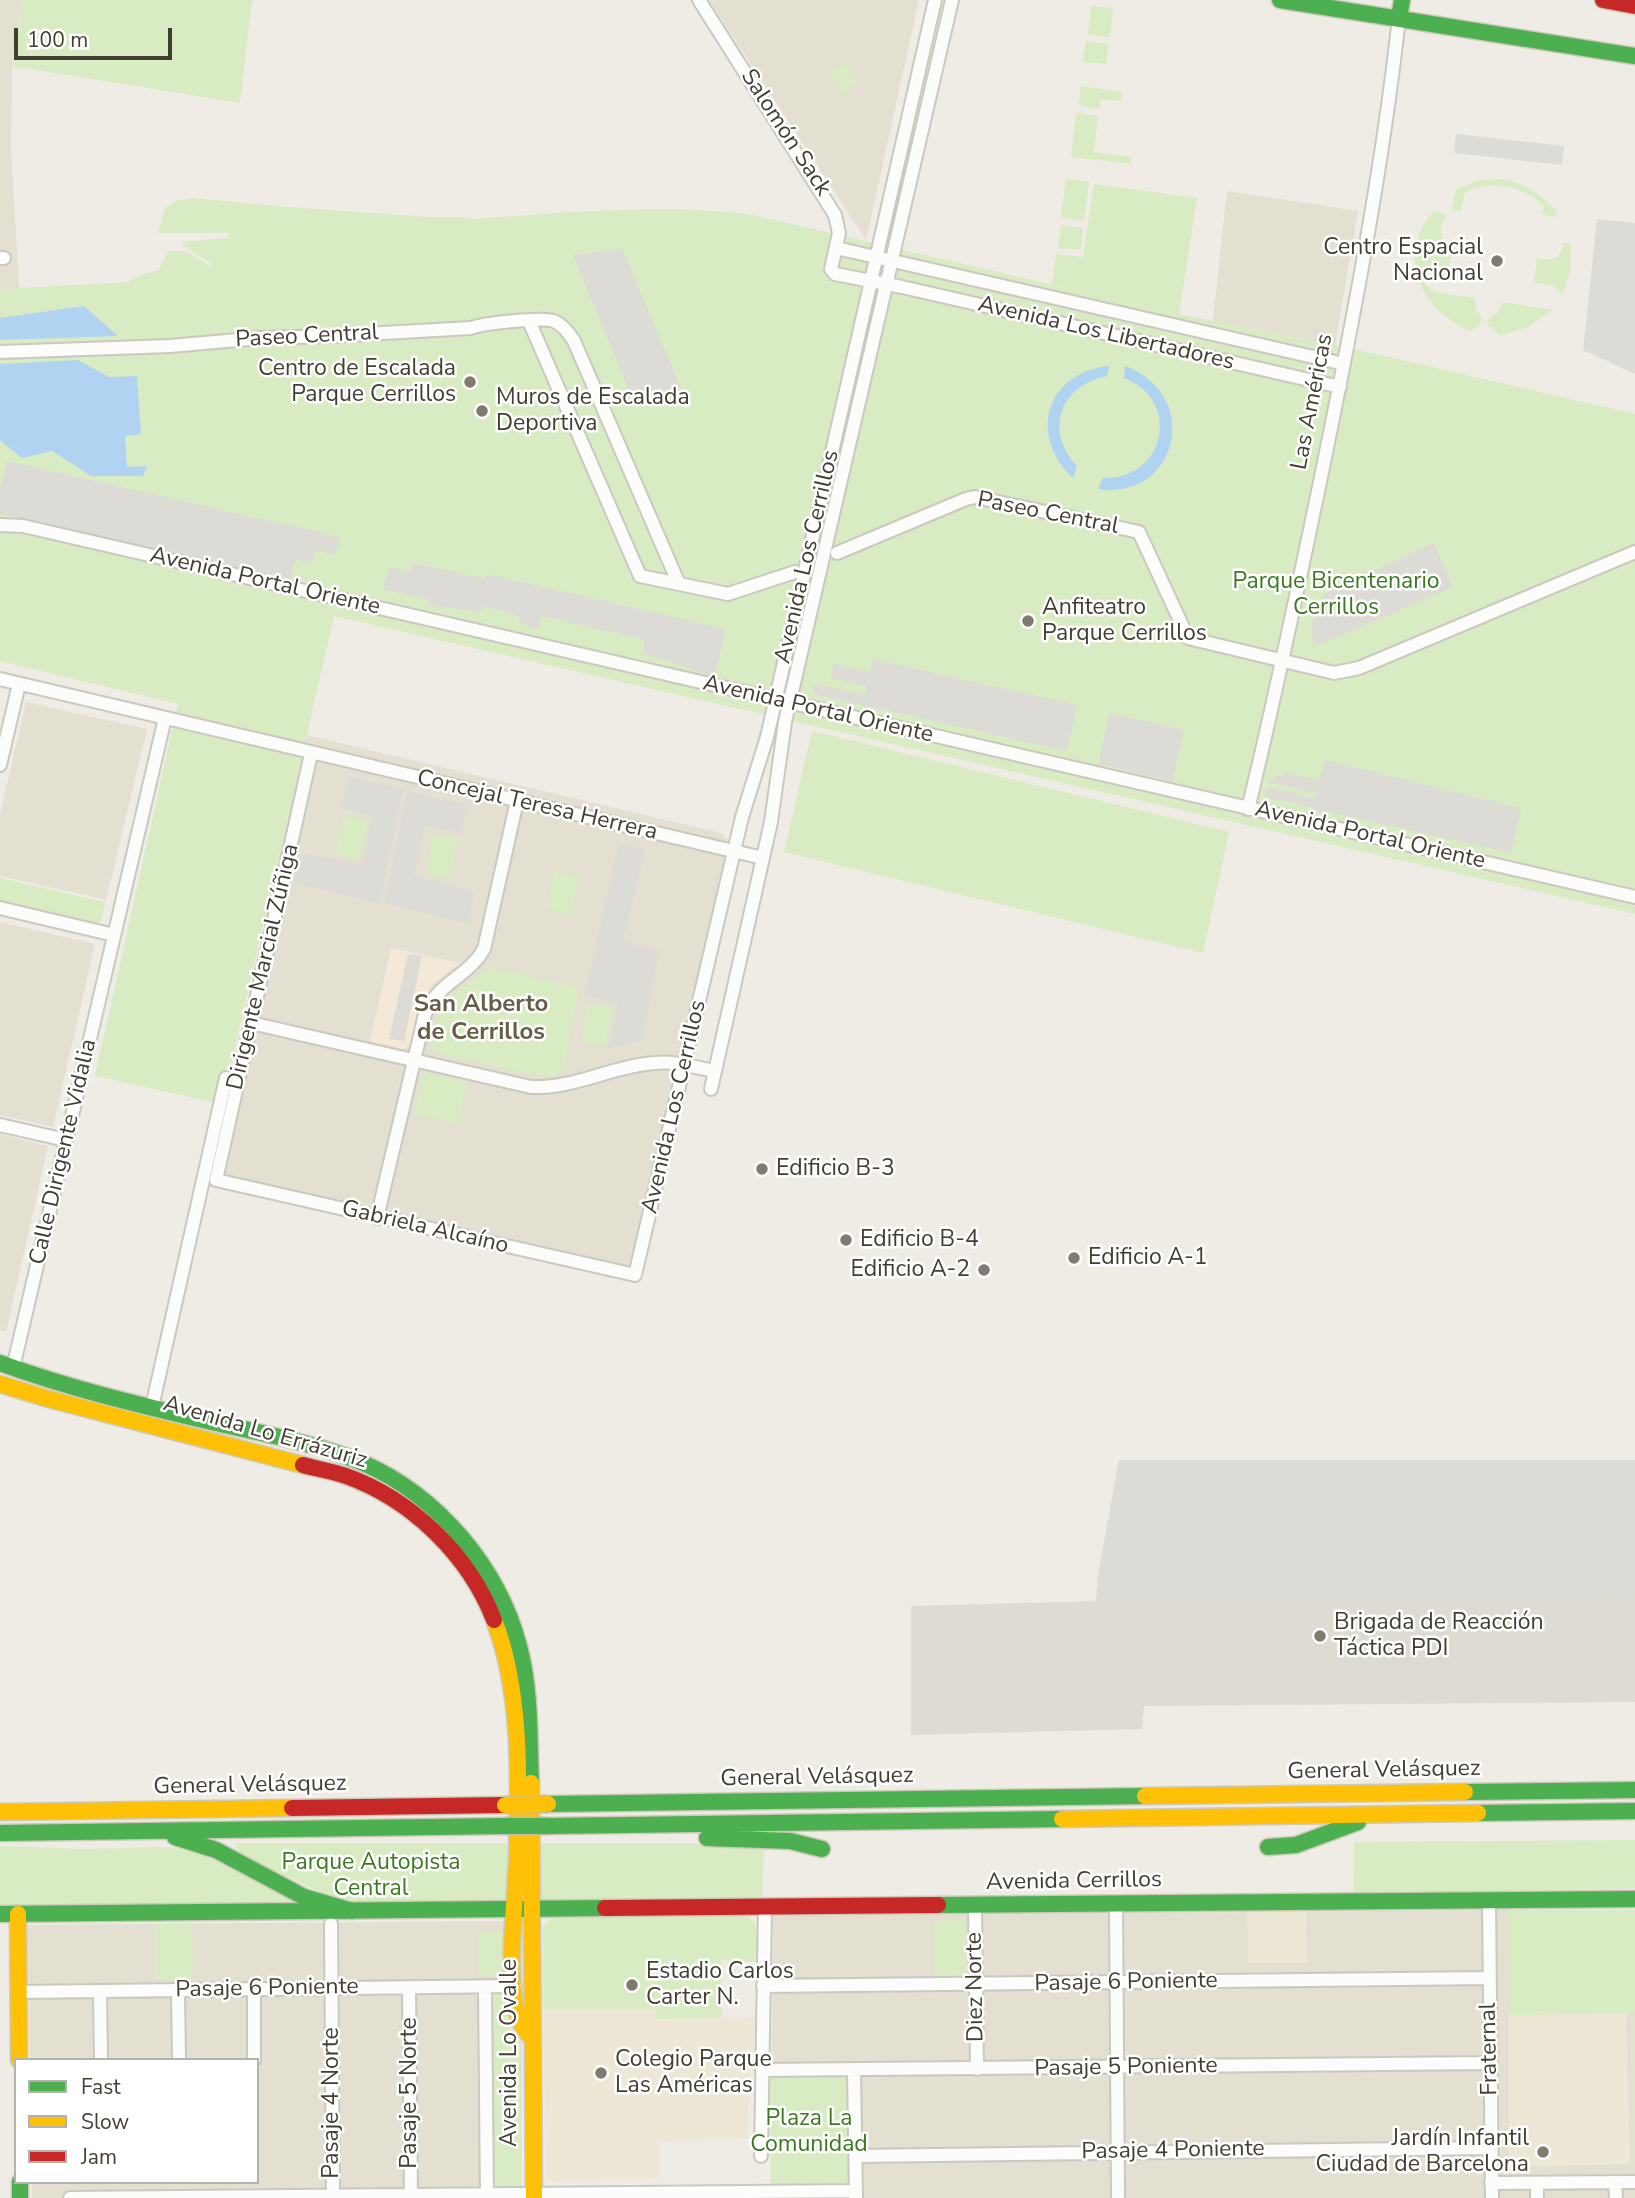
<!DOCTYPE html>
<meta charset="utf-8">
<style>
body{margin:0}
#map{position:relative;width:1635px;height:2198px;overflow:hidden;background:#eeece5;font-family:"Nunito Sans",sans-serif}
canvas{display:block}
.legend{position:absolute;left:14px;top:2058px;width:245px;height:126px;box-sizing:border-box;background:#fff;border:2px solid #b4b2ad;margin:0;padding:9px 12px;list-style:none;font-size:21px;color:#433e31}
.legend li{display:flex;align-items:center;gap:14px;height:35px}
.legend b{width:35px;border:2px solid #b4b2ad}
.scale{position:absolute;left:14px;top:28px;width:158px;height:32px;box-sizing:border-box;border:4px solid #433e31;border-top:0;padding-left:9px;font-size:21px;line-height:24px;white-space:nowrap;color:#433e31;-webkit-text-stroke:5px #fff;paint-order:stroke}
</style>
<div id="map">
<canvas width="1635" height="2198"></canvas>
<ul class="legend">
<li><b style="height:9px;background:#4caf50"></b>Fast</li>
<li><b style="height:9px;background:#ffc107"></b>Slow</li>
<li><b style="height:9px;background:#c62828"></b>Jam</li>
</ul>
<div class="scale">100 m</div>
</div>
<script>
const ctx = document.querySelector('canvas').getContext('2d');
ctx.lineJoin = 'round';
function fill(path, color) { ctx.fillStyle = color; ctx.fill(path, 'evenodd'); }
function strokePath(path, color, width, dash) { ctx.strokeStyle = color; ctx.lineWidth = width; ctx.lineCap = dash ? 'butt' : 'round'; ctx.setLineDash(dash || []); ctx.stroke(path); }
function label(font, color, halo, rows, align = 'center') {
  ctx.font = font + ' "Nunito Sans",sans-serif'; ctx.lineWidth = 5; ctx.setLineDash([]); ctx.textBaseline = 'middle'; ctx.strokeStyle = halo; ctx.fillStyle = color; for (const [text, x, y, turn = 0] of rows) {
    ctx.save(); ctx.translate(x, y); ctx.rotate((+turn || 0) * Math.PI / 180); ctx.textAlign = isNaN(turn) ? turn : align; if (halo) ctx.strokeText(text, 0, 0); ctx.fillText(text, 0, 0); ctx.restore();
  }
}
fill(new Path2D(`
 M 0,0 L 22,0 L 12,66 L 11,147 L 19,288 L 0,289 Z
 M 709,0 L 919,0 L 866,240 L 767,89 Z
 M 1227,191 L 1358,211 L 1335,345 L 1213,321 Z
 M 26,702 L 147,729 L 106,900 L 0,876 L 0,814 Z
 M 306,735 L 721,833 L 736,847 L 637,1283 L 207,1185 Z
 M 0,922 L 95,944 L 53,1127 L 0,1115 Z
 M 0,1134 L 48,1146 L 6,1332 L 0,1330 Z
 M 1507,1910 L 1635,1910 L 1635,2198 L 32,2198 L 32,2182 L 257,2182 L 257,2060 L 30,2060 L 28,1925 L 523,1921 L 521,2188 L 771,2187 L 773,1916 Z`), '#e3dfd1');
fill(new Path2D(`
 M 391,948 L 460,963 L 433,984 L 428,992 L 419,1013 L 414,1042 L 411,1046 L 403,1049 L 370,1041 Z`), '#f3e9d6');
fill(new Path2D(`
 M 1635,1587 L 1635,1702 L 1144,1706 L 1142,1729 L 911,1735 L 911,1606 Z`), '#dedbd3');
fill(new Path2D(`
 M 1247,1911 L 1306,1911 L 1307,1963 L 1248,1963 Z
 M 543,2009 L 657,2009 L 657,2019 L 757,2017 L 757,2066 L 749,2066 L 748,2139 L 659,2141 L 659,2179 L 546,2181 Z
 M 1626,2013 L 1630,2164 L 1509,2167 L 1509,2015 Z`), '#ede8d6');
fill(new Path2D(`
 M 22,0 L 252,0 L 240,103 L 12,66 Z
 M 1091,6 L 1113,8 L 1110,37 L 1088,34 Z
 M 1086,41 L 1108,44 L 1106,64 L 1083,62 Z
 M 846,63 L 858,83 L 841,94 L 829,74 Z
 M 1081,86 L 1122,92 L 1121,101 L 1101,99 L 1100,109 L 1079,105 Z
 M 1076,113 L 1098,116 L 1094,152 L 1131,157 L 1131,164 L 1071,157 Z
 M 1066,179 L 1089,182 L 1084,221 L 1061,217 Z
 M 1503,179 C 1525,184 1542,194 1556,211 L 1556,217 L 1542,214 L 1544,206 C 1521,185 1493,180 1465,192 L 1461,211 L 1452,209 L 1456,189 L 1481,180 Z
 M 1094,184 L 1197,198 L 1179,314 L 1363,351 L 1635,414 L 1635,914 L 334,616 L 222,1104 L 95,1076 L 178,704 L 0,661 L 0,289 L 129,282 L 135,277 L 158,270 L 168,252 C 184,247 198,258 211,267 L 212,264 L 183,245 L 182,242 L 228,238 L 228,233 L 158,233 L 165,208 L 178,200 L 193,198 L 274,206 L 428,217 L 466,217 L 473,219 C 566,213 661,203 753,215 L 1131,303 L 1052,285 L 1056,254 L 1083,257 Z
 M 1433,212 L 1447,215 C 1439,223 1439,233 1445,243 L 1452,244 L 1448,271 L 1430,270 L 1423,274 L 1422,280 C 1430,296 1459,295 1475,298 L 1476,310 L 1482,317 L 1480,325 L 1470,331 C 1421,310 1395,256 1433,212 Z
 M 1061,225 L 1083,228 L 1081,250 L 1058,248 Z
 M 1563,243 L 1571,244 L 1570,271 L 1563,295 L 1554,286 L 1534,282 L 1537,258 C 1552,260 1562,261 1563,243 Z
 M 1503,302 L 1546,309 L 1553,309 L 1529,327 L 1499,336 L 1494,329 L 1488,325 L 1489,318 L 1498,312 Z
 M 812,731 L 1229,832 L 1203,953 L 784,852 Z
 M 343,816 L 368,821 L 360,860 L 335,854 Z
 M 433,834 L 458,839 L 450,878 L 426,873 Z
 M 554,871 L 579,876 L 571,914 L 546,909 Z
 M 0,878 L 105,902 L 100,925 L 0,901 Z
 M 486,967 L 579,987 L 563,1073 L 550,1077 L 536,1075 L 433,1052 C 429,1045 431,1039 433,1030 C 443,983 461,997 486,967 Z
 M 588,1003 L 613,1008 L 605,1047 L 580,1041 Z
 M 428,1073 L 467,1082 L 458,1124 L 414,1114 L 422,1076 Z
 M 1635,1840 L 1635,1888 L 1353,1894 L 1354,1842 Z
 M 236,1843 L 698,1843 L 764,1847 L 762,1898 L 387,1907 L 348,1905 L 238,1854 Z
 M 0,1846 L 83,1849 L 169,1847 L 195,1851 L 307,1907 L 0,1907 Z
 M 1635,1910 L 1635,2013 L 1509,2015 L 1507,1910 Z
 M 556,1914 L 747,1915 L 756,1924 L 759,1962 L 721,1960 L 722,2018 L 656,2019 L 656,2009 L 543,2009 L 543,1927 Z
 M 965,1920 L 966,1978 L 934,1978 L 933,1921 Z
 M 192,1923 L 193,1979 L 155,1980 L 155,1924 Z
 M 479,1932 L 503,1932 L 504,1975 L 479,1976 Z
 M 509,1993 L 520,2028 L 521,2198 L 492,2198 L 490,1994 Z
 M 770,2077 L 848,2077 L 849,2188 L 771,2188 Z`), '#d8ebc2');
fill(new Path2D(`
 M 1456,134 L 1564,146 L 1562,165 L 1454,153 Z
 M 1597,219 L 1635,223 L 1635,374 L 1583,350 Z
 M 622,249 L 681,388 L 636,407 L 573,255 Z
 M 7,461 L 340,537 L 335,555 L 315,550 L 312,563 L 295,560 L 290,582 L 0,514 L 0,489 Z
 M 1434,543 L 1453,587 L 1321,644 L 1314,644 L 1311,636 L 1315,610 L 1324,594 Z
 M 413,563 L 486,579 L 487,574 L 725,629 L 715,677 L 643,653 L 645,640 L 542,616 L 538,630 L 519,623 L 520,617 L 483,606 L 480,612 L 428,605 L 429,600 L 383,589 L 389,567 L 411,572 Z
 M 873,659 L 1077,705 L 1067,751 L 813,694 L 815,684 L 865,695 L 866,686 L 831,678 L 834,664 L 870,672 Z
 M 1109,713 L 1184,730 L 1172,781 L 1099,764 Z
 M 1325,760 L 1521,808 L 1511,853 L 1322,810 L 1321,814 L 1313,812 L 1314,808 L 1265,797 L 1267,787 L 1316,799 L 1317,793 L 1268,782 L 1269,778 L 1275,779 L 1276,775 L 1284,777 L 1285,772 L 1320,780 Z
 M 348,777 L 403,789 L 380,903 L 293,883 L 302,853 L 362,864 L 372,816 L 341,809 Z
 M 407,791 L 467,805 L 461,833 L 425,826 L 414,875 L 474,892 L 468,924 L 384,903 Z
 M 619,842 L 645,849 L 623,941 L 659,951 L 642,1041 L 609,1048 L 618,1003 L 585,995 Z
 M 408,954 L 422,956 L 404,1041 L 389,1039 Z
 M 1119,1460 L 1635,1460 L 1635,1596 L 1096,1601 L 1098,1574 Z`), '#dddbd5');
fill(new Path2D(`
 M 84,306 L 118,336 L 0,340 L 0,318 Z
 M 78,360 L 109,377 L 137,376 L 141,434 L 125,436 L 127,467 L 147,466 L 143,476 L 91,476 L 52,451 L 22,458 L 0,440 L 0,364 Z
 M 1109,366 L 1107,376 C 1060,385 1044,431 1077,466 L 1073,478 C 1028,435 1045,373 1109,366 Z
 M 1125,366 C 1204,396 1177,501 1098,489 L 1103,478 C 1166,480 1182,400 1124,378 Z`), '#b0d3f1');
const street = new Path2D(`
 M 699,0 L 835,215 L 839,233 L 831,269 L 835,274 L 902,287 L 1340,387
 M 836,248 L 1344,364
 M 0,258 L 4,258
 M 529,321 L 640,576 L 728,594 L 795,572
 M 0,352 L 170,346 L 260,338 L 331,336 L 471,328 C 484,323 542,317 554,321 C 563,325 569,333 574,341 L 678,582
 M 0,525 L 23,526 L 1635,897
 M 837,553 L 966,499 L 975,497 L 1139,532 L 1188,638 L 1334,673 L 1359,668 L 1635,552
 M 0,679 L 763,858
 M 311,754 L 216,1180 L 635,1275 L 742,817 L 767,737 L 935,0
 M 0,765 L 19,684
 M 1248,809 C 1275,699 1298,588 1321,477 C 1352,326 1382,172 1399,18
 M 0,908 L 114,935
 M 251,1023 L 531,1087 C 574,1089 612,1066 654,1063 C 674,1061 694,1067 714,1071
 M 711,1089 L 771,822 L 785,722 L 952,0
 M 0,1125 L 66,1140
 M 377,1218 L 425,1014 C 438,982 468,977 484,949 L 517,801
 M 13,1368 L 165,718
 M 152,1407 L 226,1078
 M 1489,1900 L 1492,2198
 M 1116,1904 L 1118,2198
 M 975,1905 L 977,2069
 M 331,1924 L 333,2198
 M 763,1986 L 1489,1978
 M 409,1987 L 411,2198
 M 485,1987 L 487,2198
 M 254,1989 L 254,2060
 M 178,1990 L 179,2060
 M 100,1991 L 101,2060
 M 19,1992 L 515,1986
 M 854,2069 L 856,2198
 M 762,2070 L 1490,2063
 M 761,2156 L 765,1908
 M 856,2156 L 1491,2148
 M 1615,2182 L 1616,2198
 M 1491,2183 L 1635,2182
 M 1537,2183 L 1537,2198
 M 70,2198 L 856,2191`);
const fast = new Path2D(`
 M 1280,0 L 1635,56
 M 1399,18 L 1402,0
 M 0,1363 C 65,1387 131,1403 199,1419 C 253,1432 311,1441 363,1463 C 438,1496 498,1567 519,1646 C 531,1690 529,1738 531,1783
 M 1465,1792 L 1635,1790
 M 548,1804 L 1145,1796
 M 1478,1813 L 1635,1811
 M 550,1826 L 1062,1819
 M 0,1833 L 505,1826
 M 175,1837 L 216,1850 L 304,1897 L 352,1911
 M 707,1838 L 790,1841 L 822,1849
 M 1268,1847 L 1296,1845 L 1358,1822
 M 938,1905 L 1635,1899
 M 0,1914 L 605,1908
 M 20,2182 L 20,2198`);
const slow = new Path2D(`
 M 0,1384 L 45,1398 L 303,1465
 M 494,1620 C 522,1692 519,1780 517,1857 C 516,1898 504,1986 520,2021 C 523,2028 528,2033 532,2039
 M 531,1783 L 534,2198
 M 1145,1796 L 1465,1792
 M 0,1812 L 292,1808
 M 1062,1819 L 1478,1813
 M 18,1914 L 19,2060`);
const jam = new Path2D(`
 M 1603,0 L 1635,6
 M 303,1465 C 317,1469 332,1471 346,1476 C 411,1499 469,1555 494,1620
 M 292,1808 L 505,1805
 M 605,1908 L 938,1905`);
strokePath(street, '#cac8c1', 16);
strokePath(fast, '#cecabb', 19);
strokePath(slow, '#cecabb', 19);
strokePath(jam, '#cecabb', 19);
strokePath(street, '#fcfcfb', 12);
strokePath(fast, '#4caf50', 16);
strokePath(slow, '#ffc107', 16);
strokePath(jam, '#c62828', 16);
const fastBridge = new Path2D(`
 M 505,1826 L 550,1826`);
const slowBridge = new Path2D(`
 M 505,1805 L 548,1804`);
strokePath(fastBridge, '#c8bc9e', 19, []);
strokePath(slowBridge, '#c8bc9e', 19, []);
strokePath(fastBridge, '#4caf50', 16);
strokePath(slowBridge, '#ffc107', 16);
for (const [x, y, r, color] of [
 [1497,261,7,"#7f7b70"],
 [470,382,7,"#7f7b70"],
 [482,411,7,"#7f7b70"],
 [1028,621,7,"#7f7b70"],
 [762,1169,7,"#7f7b70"],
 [846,1240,7,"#7f7b70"],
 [1074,1258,7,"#7f7b70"],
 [984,1270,7,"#7f7b70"],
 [1320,1636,7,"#7f7b70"],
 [632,1985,7,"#7f7b70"],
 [601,2073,7,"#7f7b70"],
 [1543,2152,7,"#7f7b70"]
]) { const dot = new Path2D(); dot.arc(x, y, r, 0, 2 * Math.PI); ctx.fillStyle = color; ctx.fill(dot); strokePath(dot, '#fff', 2.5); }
label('23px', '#433e31', '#fff', [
 ["Salomón Sack",785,133,57],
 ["Avenida Los Libertadores",1106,334,13],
 ["Paseo Central",307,337,-3],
 ["Las Américas",1313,402,-79],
 ["Paseo Central",1048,514,11],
 ["Avenida Los Cerrillos",808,557,-77],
 ["Avenida Portal Oriente",265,582,13],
 ["Avenida Portal Oriente",818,710,13],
 ["Concejal Teresa Herrera",537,806,13],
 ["Avenida Portal Oriente",1370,836,13],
 ["Dirigente Marcial Zúñiga",264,967,-77],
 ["Avenida Los Cerrillos",675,1107,-77],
 ["Calle Dirigente Vidalia",64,1152,-77],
 ["Gabriela Alcaíno",425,1228,13],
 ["Avenida Lo Errázuriz",265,1433,16],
 ["General Velásquez",1384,1771,-1],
 ["General Velásquez",817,1778,-1],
 ["General Velásquez",250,1786,-1],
 ["Avenida Cerrillos",1074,1882,-1],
 ["Pasaje 6 Poniente",1126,1983,-1],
 ["Diez Norte",976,1987,-91],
 ["Pasaje 6 Poniente",267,1989,-1],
 ["Fraternal",1490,2049,-91],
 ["Avenida Lo Ovalle",510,2053,-90],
 ["Pasaje 5 Poniente",1126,2068,-1],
 ["Pasaje 5 Norte",410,2093,-90],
 ["Pasaje 4 Norte",332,2103,-90],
 ["Pasaje 4 Poniente",1173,2151,-1]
]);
label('23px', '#433e31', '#fff', [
 ["Centro Espacial",1483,248,"right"],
 ["Nacional",1483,274,"right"],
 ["Centro de Escalada",456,369,"right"],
 ["Parque Cerrillos",456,395,"right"],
 ["Muros de Escalada",496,398],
 ["Deportiva",496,424],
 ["Anfiteatro",1042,608],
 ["Parque Cerrillos",1042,634],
 ["Edificio B-3",776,1169],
 ["Edificio B-4",860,1240],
 ["Edificio A-1",1088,1258],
 ["Edificio A-2",970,1270,"right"],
 ["Brigada de Reacción",1334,1623],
 ["Táctica PDI",1334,1649],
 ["Estadio Carlos",646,1972],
 ["Carter N.",646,1998],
 ["Colegio Parque",615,2060],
 ["Las Américas",615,2086],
 ["Jardín Infantil",1529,2139,"right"],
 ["Ciudad de Barcelona",1529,2165,"right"]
], 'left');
label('23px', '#3c7921', '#fff', [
 ["Parque Bicentenario",1336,582],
 ["Cerrillos",1336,608],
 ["Parque Autopista",371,1863],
 ["Central",371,1889],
 ["Plaza La",809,2119],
 ["Comunidad",809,2145]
]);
label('bold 24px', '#675d48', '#fff', [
 ["San Alberto",481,1005],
 ["de Cerrillos",481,1033]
]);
</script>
